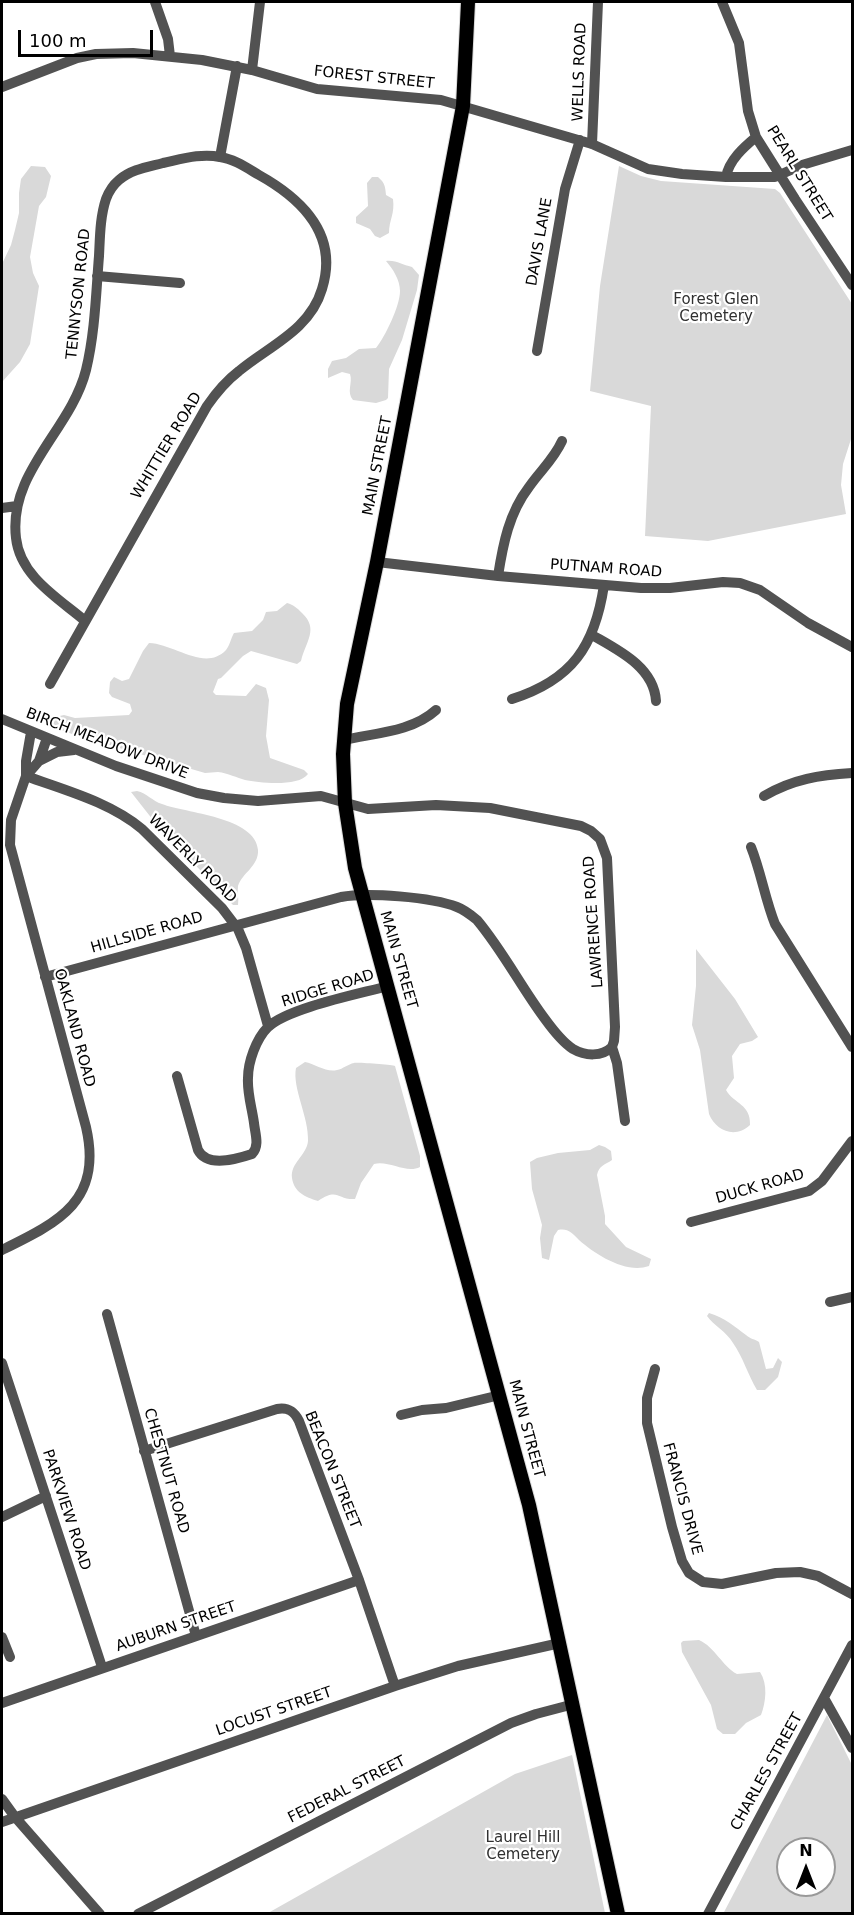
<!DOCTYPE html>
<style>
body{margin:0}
#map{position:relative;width:854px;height:1915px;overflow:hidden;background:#fff;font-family:"DejaVu Sans",sans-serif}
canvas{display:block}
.frame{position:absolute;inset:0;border:3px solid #000;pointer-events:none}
.north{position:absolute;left:776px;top:1837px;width:60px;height:60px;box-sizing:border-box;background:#fff;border:2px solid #999;border-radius:50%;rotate:0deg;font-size:16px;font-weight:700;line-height:24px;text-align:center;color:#000}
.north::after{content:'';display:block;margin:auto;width:21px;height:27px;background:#000;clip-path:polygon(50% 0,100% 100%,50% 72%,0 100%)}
.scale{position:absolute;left:18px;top:30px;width:135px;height:27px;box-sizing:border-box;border:3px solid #000;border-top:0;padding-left:8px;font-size:18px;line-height:21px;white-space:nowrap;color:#000;-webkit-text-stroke:4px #fff;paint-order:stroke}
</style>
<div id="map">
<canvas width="854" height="1915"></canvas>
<div class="frame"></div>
<div class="north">N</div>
<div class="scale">100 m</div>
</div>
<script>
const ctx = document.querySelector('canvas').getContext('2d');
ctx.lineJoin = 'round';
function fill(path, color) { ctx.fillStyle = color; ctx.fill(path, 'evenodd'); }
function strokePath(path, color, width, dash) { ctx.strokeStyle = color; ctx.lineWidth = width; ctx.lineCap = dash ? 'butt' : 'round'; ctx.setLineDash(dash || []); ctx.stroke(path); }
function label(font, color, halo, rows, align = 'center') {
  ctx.font = font + ' "DejaVu Sans",sans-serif'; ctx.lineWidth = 4.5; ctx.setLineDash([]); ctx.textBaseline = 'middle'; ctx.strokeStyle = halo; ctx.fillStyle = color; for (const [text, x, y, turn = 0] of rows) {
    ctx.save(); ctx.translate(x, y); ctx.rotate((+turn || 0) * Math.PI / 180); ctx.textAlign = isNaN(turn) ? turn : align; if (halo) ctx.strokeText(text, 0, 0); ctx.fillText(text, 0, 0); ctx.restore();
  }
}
fill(new Path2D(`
 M 31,166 L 45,167 L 51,176 L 46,197 L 39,206 L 30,257 L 33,273 L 39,286 L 30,344 L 20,362 L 2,382 L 2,264 L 11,245 L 15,230 L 19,213 L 19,193 L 21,179 Z
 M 619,166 L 641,176 L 661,181 L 775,189 L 780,193 L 852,304 L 852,436 L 843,464 L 841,485 L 846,514 L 708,541 L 645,536 L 651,406 L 590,391 L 600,286 Z
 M 372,177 L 378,177 C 385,183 385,186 386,195 L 393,199 C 395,214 389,220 389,233 L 380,238 L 375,236 L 370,229 L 356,223 L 356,217 L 368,206 L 367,183 Z
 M 386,261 C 397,260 402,265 412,267 L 419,275 L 417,290 L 402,340 L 389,369 L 388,398 L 386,400 L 376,403 L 353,400 C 346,392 353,383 350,374 L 342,372 L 328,378 L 328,369 L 332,361 L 346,358 L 359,349 L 376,348 C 385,337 400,306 400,291 C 400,280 393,269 386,261 Z
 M 287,603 C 294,605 297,608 302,613 C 319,629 306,641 301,661 L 297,664 L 251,651 L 243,656 L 221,678 L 218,679 L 213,692 L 216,695 L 246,696 L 256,684 L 266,688 L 269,700 L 266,736 L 270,758 L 304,770 L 308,774 C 299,787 260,783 245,780 C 237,778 228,773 218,772 C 214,772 209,773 205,773 L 75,735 L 58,729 L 47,719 L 64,715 L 75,718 L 129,715 L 132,711 L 130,704 L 112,697 L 109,693 L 110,682 L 114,677 L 122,681 L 129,679 L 143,651 L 149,643 C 175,644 205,672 226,650 C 230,645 231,638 234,633 L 252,631 L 263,620 L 266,612 L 277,611 Z
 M 137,791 C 147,793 152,801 162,804 C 185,813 256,817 258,850 C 259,866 242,873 238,886 C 237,892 239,899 238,905 L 233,905 L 153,820 L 131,792 Z
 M 696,949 L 735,999 L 758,1037 L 752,1041 L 740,1044 L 732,1056 L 734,1078 L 726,1090 C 734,1104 751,1104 750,1125 C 735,1139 716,1131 709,1114 L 700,1050 L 692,1025 L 696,986 Z
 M 305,1062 C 315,1064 327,1073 337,1070 C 343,1069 348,1064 354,1063 C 358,1062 393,1065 395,1066 L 420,1156 L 420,1167 C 406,1174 389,1160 374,1164 L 361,1183 L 355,1199 C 337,1200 338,1187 318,1201 C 305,1197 294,1192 292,1178 C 290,1163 307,1155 308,1141 C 309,1117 292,1088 296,1068 Z
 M 599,1145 L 605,1147 L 611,1151 L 612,1160 C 605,1165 599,1165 597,1175 L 605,1216 L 605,1224 L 626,1247 L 651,1259 L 649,1266 C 626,1274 596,1255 579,1240 C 572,1233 568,1228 558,1230 L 554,1236 L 549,1260 L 542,1258 L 540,1238 L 542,1225 L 532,1189 L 530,1162 L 537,1158 L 558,1153 L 590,1150 Z
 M 709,1313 C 725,1318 734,1326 746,1335 C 750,1339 755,1339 759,1342 L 766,1369 L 773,1368 L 778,1358 L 782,1362 L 778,1377 L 765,1390 L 757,1390 C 748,1375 743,1357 733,1343 C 726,1331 714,1326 707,1316 Z
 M 699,1640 C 715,1647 722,1666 737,1674 L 760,1672 C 768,1684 766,1702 761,1715 L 746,1723 L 735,1734 L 723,1734 L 717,1729 L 711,1705 L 682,1652 L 681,1643 L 683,1641 Z
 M 827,1715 L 852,1765 L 852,1913 L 723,1914 ZM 788,1849 L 824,1849 L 824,1885 L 788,1885 Z
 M 572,1755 L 605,1913 L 268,1913 L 515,1774 Z`), '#d9d9d9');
const major = new Path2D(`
 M 468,2 L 463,106 L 377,562 L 347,704 L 343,754 L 345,803 L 355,868 L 529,1505 L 618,1914`);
strokePath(major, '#dbdbdb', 16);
strokePath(new Path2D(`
 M 155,2 L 168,39 L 170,56
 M 722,2 L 739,43 L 748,111 L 756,137 L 795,199 L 852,285
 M 252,70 L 260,2
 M 2,87 L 77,58 L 96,54 L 133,53 L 202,60 L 252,70 L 317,89 L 441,100 L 592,144 L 648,169 L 682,174 L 726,177 C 729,160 744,147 756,137
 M 592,144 L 598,2
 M 220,157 L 237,66
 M 726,177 L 775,177 L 802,165 L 852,150
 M 97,276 L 180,283
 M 537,351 L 565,189 L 580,140
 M 2,508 L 17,506
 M 377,562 L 498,576 L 641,588 L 670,588 L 723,582 L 740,583 L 760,590 L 808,623 L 852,647
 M 498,576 C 503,544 509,513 529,487 C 540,471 554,459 562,441
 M 592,635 C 618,650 654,667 656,701
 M 50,684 L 207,406 C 216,393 226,381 239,371 C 269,346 310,330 322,289 C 339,235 302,199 259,175 C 247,168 234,159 220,157 C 201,153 182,159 163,163 C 148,167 132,169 119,180 C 113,185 109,191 106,199 C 100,217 100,237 99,256 C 96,293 95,333 86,370 C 71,430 8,472 16,538 C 20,576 58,598 84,620
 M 512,699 C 572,680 595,646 604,585
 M 2,719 L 116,766 L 197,793 L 224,798 L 258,801 L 321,796 L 368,809 L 436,805 L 490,808 L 581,826 L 591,831 L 600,839 L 607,858 L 615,1027 L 614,1041 L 612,1047 L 617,1063 L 625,1121
 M 344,740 C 374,733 412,732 436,710
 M 39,761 L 57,752 L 74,750
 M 26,776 C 64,790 110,802 142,829 L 222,908 L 238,929 L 246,948 L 268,1026
 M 26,776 L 39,761 L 47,738
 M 764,796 C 793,779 820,775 852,773
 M 751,847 C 761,872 765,899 775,924 L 852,1047
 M 45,977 L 341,897 C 367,892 432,897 457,907 C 465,910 471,915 477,920 C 503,951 521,987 545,1019 C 553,1030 562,1042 573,1049 C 585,1056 602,1057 612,1047
 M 177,1076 L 198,1150 C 207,1168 237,1159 252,1154 C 260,1146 255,1133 254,1123 C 252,1108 247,1093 248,1078 C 248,1062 256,1039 268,1027 C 288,1008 359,994 388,986
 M 691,1222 L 809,1191 L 822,1181 L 852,1141
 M 2,1250 C 59,1222 103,1201 86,1127 L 10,845 L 11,820 L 26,776 L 26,761 L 31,732
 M 830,1302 L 852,1297
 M 107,1314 L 196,1636
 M 2,1363 L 102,1667
 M 655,1369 L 647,1398 L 647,1423 L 672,1527 L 682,1561 L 689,1573 L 703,1582 L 722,1584 L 776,1573 L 800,1572 L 818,1576 L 852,1594
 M 401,1415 L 422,1410 L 446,1408 L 500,1395
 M 144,1451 L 277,1409 C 288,1407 294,1411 299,1421 L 359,1580 L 395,1686
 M 2,1517 L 46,1496
 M 2,1637 L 10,1657
 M 824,1698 L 852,1748
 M 2,1703 L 359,1580
 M 2,1799 L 15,1817 L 100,1914
 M 2,1822 L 395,1686 L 458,1666 L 560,1643
 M 138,1914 L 511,1723 L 536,1714 L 574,1704
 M 708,1914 L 852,1645`), '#525252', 10);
strokePath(major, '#000', 14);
label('15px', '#000', '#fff', [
 ["WELLS ROAD",580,72,-88],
 ["FOREST STREET",374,78,6],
 ["PEARL STREET",799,174,58],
 ["DAVIS LANE",540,242,-80],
 ["TENNYSON ROAD",79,294,-84],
 ["WHITTIER ROAD",167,446,-59],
 ["MAIN STREET",378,466,-79],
 ["PUTNAM ROAD",606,569,4],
 ["BIRCH MEADOW DRIVE",107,744,21],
 ["WAVERLY ROAD",192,859,45],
 ["LAWRENCE ROAD",594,922,-94],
 ["HILLSIDE ROAD",147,933,-16],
 ["MAIN STREET",398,960,74],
 ["RIDGE ROAD",328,989,-17],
 ["OAKLAND ROAD",74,1028,75],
 ["DUCK ROAD",760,1187,-16],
 ["MAIN STREET",526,1429,75],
 ["BEACON STREET",332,1470,68],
 ["CHESTNUT ROAD",166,1471,74],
 ["FRANCIS DRIVE",682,1499,75],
 ["PARKVIEW ROAD",66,1510,72],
 ["AUBURN STREET",176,1627,-19],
 ["LOCUST STREET",274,1712,-19],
 ["CHARLES STREET",767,1772,-61],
 ["FEDERAL STREET",347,1790,-27]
]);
label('15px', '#303030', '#fff', [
 ["Forest Glen",716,300],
 ["Cemetery",716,317],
 ["Laurel Hill",523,1838],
 ["Cemetery",523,1855]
]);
</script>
